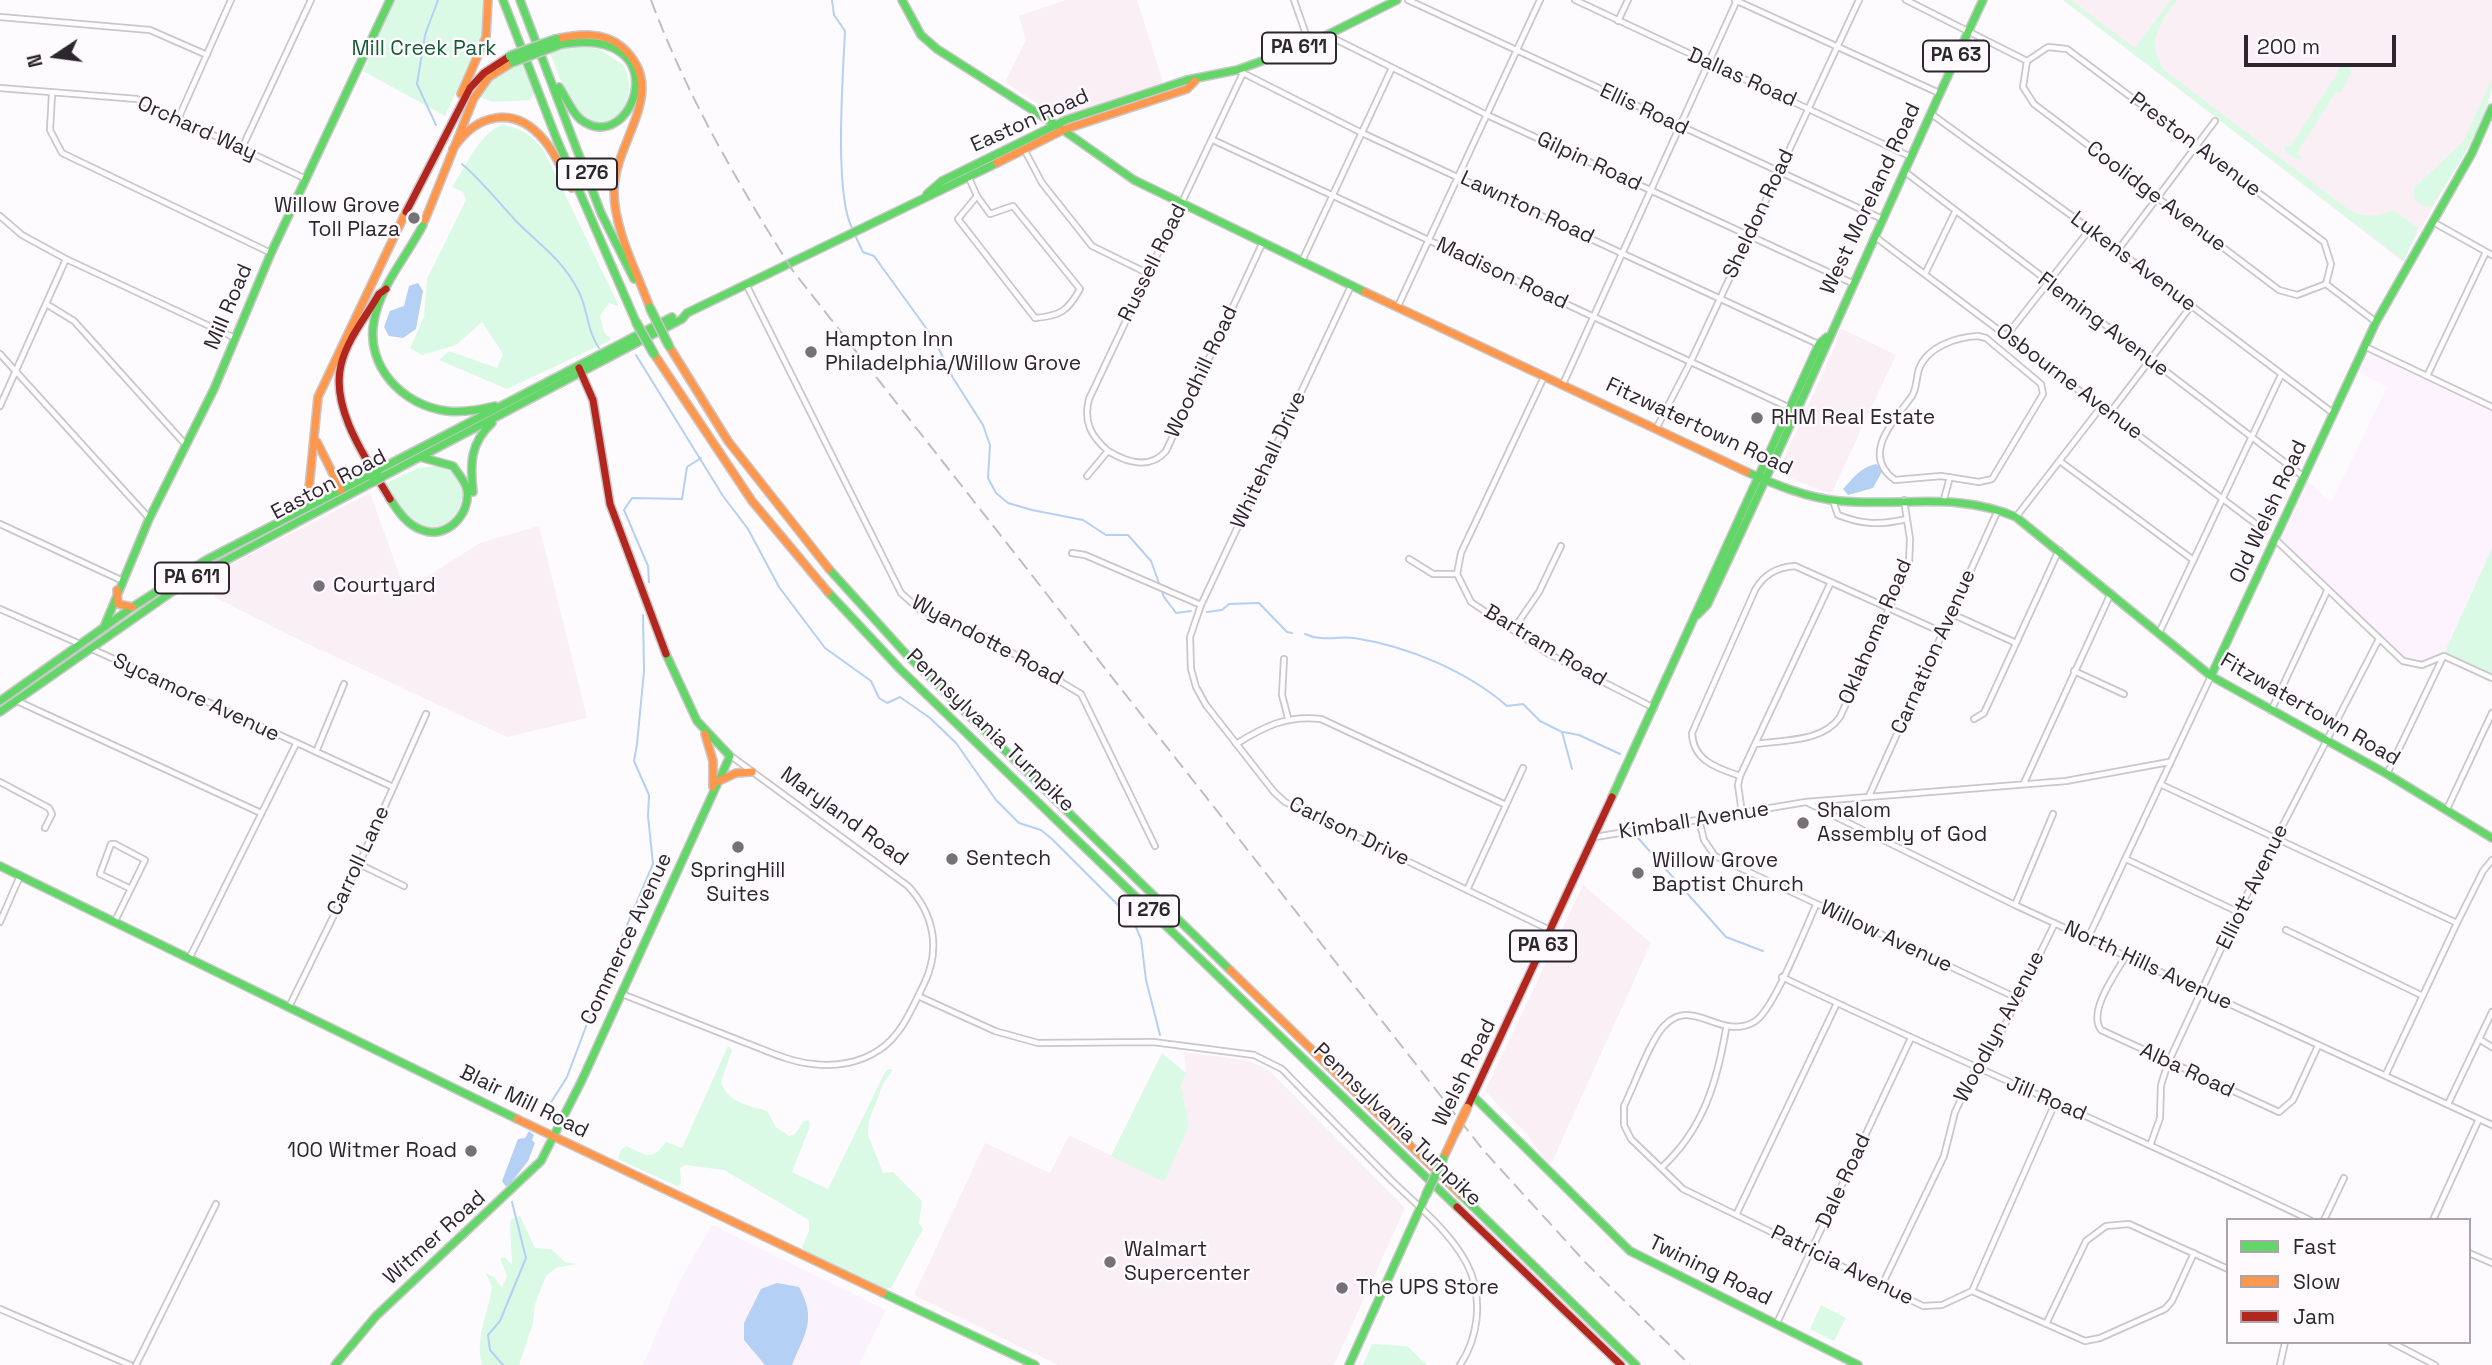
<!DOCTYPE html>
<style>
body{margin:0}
#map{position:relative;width:2492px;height:1365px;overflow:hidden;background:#fdfbfd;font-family:"Space Grotesk",sans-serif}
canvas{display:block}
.legend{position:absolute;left:2226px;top:1218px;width:245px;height:126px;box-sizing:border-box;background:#fefafe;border:2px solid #aaa5ab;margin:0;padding:9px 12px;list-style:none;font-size:21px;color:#2d262e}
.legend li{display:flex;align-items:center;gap:14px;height:35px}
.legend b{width:35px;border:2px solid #aaa5ab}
.north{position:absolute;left:21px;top:21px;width:70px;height:70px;-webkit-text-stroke:5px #fefafe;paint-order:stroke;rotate:257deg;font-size:19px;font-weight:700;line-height:28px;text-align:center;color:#2d262e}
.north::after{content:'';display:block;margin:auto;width:24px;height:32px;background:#2d262e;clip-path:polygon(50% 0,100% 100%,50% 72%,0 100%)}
.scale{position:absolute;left:2244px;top:35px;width:152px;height:32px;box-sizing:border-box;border:4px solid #2d262e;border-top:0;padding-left:9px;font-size:21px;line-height:24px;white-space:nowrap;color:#2d262e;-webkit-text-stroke:5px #fefafe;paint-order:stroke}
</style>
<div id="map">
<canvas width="2492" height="1365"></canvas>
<ul class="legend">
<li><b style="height:9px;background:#63d668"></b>Fast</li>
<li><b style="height:9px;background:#ff974d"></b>Slow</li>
<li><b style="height:9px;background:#b3261e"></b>Jam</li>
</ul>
<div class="north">N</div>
<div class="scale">200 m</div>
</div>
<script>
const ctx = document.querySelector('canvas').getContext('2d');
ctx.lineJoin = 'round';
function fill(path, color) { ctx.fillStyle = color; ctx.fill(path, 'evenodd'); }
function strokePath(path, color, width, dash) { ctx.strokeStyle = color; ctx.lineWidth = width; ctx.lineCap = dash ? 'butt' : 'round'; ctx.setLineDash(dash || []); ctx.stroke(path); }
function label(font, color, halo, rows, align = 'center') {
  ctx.font = font + ' "Space Grotesk",sans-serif'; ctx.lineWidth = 5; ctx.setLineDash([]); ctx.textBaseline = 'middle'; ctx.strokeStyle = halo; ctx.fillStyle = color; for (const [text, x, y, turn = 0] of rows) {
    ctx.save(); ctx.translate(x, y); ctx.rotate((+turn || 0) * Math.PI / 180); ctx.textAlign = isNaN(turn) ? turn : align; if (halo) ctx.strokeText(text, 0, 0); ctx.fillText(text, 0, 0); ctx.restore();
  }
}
fill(new Path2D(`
 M 1065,0 L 1137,0 L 1163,82 L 1059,118 L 1005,82 L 1026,40 L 1019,16 Z
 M 2063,0 L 2492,0 L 2492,91 L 2465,151 L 2402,261 Z
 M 1840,328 L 1896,355 L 1831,494 L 1782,475 L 1779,470 L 1836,344 Z
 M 370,493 L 402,582 L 428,576 L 480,543 L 539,526 L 587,718 L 507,737 L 287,634 L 215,597 L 207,577 Z
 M 1583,885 L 1651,943 L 1552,1162 L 1548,1164 L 1530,1138 L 1485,1091 Z
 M 1184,1052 L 1246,1060 L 1268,1069 L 1405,1208 L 1334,1365 L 1058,1365 L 914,1295 L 985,1143 L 1050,1173 L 1069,1135 L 1164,1181 L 1189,1126 L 1181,1085 L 1186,1073 Z`), '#faeff5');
fill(new Path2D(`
 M 712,1225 L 886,1310 L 859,1365 L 643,1365 L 679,1282 Z`), '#faf3fe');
fill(new Path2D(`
 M 2368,353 L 2492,412 L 2492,548 L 2444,654 L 2423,662 L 2408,660 L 2395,650 L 2281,539 L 2307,480 L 2331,503 L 2387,387 L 2359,372 Z`), '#fcf3fe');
fill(new Path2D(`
 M 395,0 L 483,0 C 491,39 460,82 445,116 L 363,71 Z
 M 2063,0 L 2071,0 L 2135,48 L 2171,0 L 2177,0 C 2160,23 2145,42 2164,70 L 2349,210 C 2365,218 2377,217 2393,210 L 2418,228 L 2404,261 Z
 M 571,46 L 599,49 L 623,65 C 642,95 614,141 582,115 C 566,102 558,71 549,51 Z
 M 522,60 L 534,93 L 530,100 L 493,102 L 480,97 L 492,79 Z
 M 2343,64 L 2349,66 L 2351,73 L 2341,93 L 2336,92 L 2297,153 L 2302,158 L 2297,160 L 2285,151 L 2284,145 L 2290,147 Z
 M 2492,79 C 2492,117 2455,169 2435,202 L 2430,207 L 2423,206 L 2414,199 L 2414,188 L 2463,142 Z
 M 504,125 C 523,129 533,136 544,151 L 619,306 L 609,303 L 600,316 L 604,332 L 611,340 L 507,389 L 439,360 L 449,351 L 497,368 L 503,354 L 482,322 L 456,345 L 422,355 L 410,348 L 424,317 L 427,279 L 466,200 L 463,192 L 452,187 C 465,168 482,128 504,125 Z
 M 436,466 C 500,480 433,584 385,484 L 418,468 Z
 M 2492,548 L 2492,677 L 2444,654 Z
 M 728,1046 L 732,1050 L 721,1082 C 729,1104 748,1105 767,1111 L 776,1127 L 789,1136 L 795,1134 L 803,1122 L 809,1120 L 810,1126 L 792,1172 L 828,1189 L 884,1074 L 888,1069 L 893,1070 L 884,1082 L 869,1120 L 868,1135 L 883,1173 L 893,1172 L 922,1201 L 919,1223 L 923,1229 L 891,1288 L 882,1289 L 805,1252 L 802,1247 L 809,1231 L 809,1220 L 724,1170 L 685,1165 L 680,1168 L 681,1183 L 677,1186 L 618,1159 L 621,1150 L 626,1146 C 647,1155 651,1162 666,1142 L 682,1148 Z
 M 1162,1053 L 1186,1073 L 1181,1085 L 1189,1126 L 1164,1182 L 1111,1156 Z
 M 520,1216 L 535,1248 L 551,1249 L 565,1262 L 577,1264 L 556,1268 L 546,1276 L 535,1304 L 533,1323 L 519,1365 L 482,1365 C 475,1336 488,1315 492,1287 L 486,1273 L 494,1277 L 502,1288 L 507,1276 L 500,1258 L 505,1257 L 512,1265 L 510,1224 L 511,1219 Z
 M 1821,1305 L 1846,1318 L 1834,1341 L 1810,1329 Z
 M 1372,1344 L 1407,1346 L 1427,1365 L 1363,1365 Z`), '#dafae6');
fill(new Path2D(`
 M 418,283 L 423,291 L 416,329 L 403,338 L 389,336 L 384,327 L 390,311 L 404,306 L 409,286 Z
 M 1876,464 L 1883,470 L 1873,488 L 1848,495 L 1843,489 C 1853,478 1861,467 1876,464 Z
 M 529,1131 L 534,1135 L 532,1140 L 535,1143 L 528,1161 L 507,1188 L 502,1181 L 518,1139 L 525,1138 Z
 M 777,1283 L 799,1287 C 817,1320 805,1333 792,1365 L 765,1365 L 744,1340 L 744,1323 L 761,1289 Z`), '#b4d0f4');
strokePath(new Path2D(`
 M 832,0 L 834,15 L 845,31 C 843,75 834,193 852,228
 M 436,125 L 417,84 L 425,35 L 438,0
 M 462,164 C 483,182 499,203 518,223 C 543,248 562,259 579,292 C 588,310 587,331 599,348
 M 854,233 L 863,252 L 874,256 L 934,339 L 953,378 L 983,425 L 990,445 L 988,478 L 996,493 L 1008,503 L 1032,510 L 1083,520 L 1106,535 L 1128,535 L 1151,561 L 1164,597 L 1176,613 L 1191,611
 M 636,355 L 723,496 L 748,529 L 779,587 L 825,648 L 871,681 L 879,698 L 887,703 L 900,697 L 930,718 L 956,743 L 996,800 L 1019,823 L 1041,830 L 1052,839 L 1133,920 L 1141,939 L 1146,980 L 1160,1035
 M 649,582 L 648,566 L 624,510 L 632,498 L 682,499 L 687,467 L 701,458
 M 1207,612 L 1222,610 L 1229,604 L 1259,603 L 1287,632 L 1292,633
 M 1305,634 C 1322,642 1337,636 1354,638 C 1407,646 1467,671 1507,706 L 1523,704 L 1540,721 L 1562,732 L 1572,769
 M 1563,732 L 1579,735 L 1620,754
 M 1638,838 L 1726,937 L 1763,951
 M 545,1112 L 567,1077 L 602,984 L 653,864 L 648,816 L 649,795 L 634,761 L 637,744 L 644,671 L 643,615
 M 503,1365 L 490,1350 L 488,1335 L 500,1321 L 526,1258 L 512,1202`), '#b4d0f4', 2);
const street = new Path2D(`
 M 1294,0 L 1309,43
 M 1408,0 L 1880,218
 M 1575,0 L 1909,156
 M 1735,0 L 1939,93
 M 1906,0 L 2027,61
 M 0,17 L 150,30 L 207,55
 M 1618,21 L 1628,0
 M 1329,36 L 1485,114 L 1852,283
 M 1237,70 L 1362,133 L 1818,344
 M 0,88 L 137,99 L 306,179
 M 52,94 L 50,130 L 62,153 L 271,253
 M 1930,113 L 2090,229 L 2333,413
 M 179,117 L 231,0
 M 1213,140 L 1790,408
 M 242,148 L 311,0
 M 1024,149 L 1042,183 L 1092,246 L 1147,273
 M 1904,171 L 2304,477
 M 969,178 L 977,196 L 990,214 L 1013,206 L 1080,289 C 1068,311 1060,316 1035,318 L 958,219 L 977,196
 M 0,216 L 22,235 L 66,259 L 235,338
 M 2433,222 L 2492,255
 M 1874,236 L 2264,530
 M 2118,250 L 2215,121
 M 1302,261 L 1392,68
 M 1925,274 L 1955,212
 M 746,284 L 901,593 L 920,610 L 984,636 L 1081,694 L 1155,846
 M 2326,284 L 2331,264 L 2324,242 L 2067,49 L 2048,47 L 2027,61 L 2023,87 L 2034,104 L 2279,290 L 2297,295 L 2326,284 L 2376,322
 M 1351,286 L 1201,605 L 1190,637 L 1191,669 L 1196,687 L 1206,705 L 1274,792 L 1285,802 L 1550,930
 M 48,305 L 74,321 L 185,444
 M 1398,306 L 1540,0
 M 2007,335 L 2090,229
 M 1978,336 L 1986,338 L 2041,384 L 2043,394 L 1992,479 L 1979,482 L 1941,476 L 1895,480 C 1859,454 1896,419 1912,396 C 1917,388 1916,378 1919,369 C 1927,347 1956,337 1978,336 Z
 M 2366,347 L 2492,407
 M 0,354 L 149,518
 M 2427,376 L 2486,252
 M 1544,377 L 1461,553 L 1457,574 L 1471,602 L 1547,653 L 1654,708
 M 1563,384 L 1737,0
 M 0,406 L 66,259
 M 2109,414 L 2191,306
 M 1657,427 L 1691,361 L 1859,0
 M 1108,451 C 1091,436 1083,422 1089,399 L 1243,73
 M 2061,462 L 2192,559
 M 1087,476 L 1108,451 C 1126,462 1150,470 1166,451 L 1262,244
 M 1944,499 L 1950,477
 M 1833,501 L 1838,515 C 1863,525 1881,525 1907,519
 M 2016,517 L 2101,407
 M 0,524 L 123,581
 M 2276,540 L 2403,661 L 2422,665 L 2444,656 L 2492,678
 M 1072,553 L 1085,555 L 1201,605
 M 1409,559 L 1433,574 L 1457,574
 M 0,609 L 80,644
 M 1952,614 L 2016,643
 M 1513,630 L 1539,592 L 1561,546
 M 2159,633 L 2281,375
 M 92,649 L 393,787
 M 1284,659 L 1282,695 L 1288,718
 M 2074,671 L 2124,694
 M 17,701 L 261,813
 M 2271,711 L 2328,589
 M 1974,719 L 1984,713 L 2059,550
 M 1236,744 C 1265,726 1287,715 1321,719 L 1506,805
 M 1757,744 C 1784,740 1823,742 1840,717 L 1909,564 L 1910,539 L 1904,500
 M 316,752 L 344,684
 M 2387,774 L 2443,657
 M 1740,776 L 1831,582
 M 0,782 L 49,808 L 52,814 L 45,828
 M 2024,783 L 2111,593
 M 2160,784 L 2457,923
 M 1869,796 L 1998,510
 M 1806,802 L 2015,905 L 2492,1125
 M 2447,809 L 2492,713
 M 1742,813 L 1738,785 L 1740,776 C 1717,768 1693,761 1692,733 L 1755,590 C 1764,574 1777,567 1795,566 L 1944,633
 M 1699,820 L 1704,840 L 1715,856 L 2019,999
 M 1595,837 L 1806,802 L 2066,781 L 2169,762
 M 2126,859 L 2238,912
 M 359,864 L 404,886
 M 1467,890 L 1523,768
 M 1816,905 C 1805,929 1773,1012 1754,1022 C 1720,1041 1693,996 1665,1025 C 1651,1038 1634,1086 1624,1106 L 1624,1125 L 1631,1139 L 1683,1189 L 1923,1306 L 1942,1305 L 1972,1291 L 2085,1341 L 2100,1338 L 2165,1309 L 2172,1301 L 2194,1253
 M 2015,905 L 2053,814
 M 115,921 L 145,860 L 115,844 L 111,844 L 100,874 L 131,889
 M 0,922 L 20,876
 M 2286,930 L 2423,996
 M 2089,936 L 2211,676
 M 2127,954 C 2117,972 2087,1011 2101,1030 L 2279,1112 L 2293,1100 L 2318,1046
 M 190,957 L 296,744
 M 1782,977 C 1957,1061 2136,1136 2310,1220
 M 622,994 C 663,1010 705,1027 746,1043 C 768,1051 790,1062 813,1064 C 835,1067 860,1063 879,1050 C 902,1035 912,1008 924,984 C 941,949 934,914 908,886 L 731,756
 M 918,996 L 995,1031 L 1038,1043 L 1153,1042 L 1254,1055 L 1282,1069 C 1318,1106 1354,1143 1391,1180 C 1418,1206 1457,1237 1471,1273 C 1482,1303 1478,1338 1460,1365
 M 289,1007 L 359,864 L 426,714
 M 2479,1039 L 2492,1047
 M 2386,1074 L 2457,923 L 2483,871 L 2492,860
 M 2448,1104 L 2492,1012
 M 2151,1143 L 2160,1118 L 2161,1085 L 2168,1063 L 2238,912 L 2379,639
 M 1661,1168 C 1703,1130 1717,1082 1726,1029
 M 1737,1213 L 1837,1003
 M 2324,1220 L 2344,1178
 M 2433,1220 L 2479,1119
 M 2469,1253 L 2492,1263
 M 1882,1285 L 1944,1156 L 1955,1112 L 1976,1068 L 1992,1051 L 2055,923
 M 1972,1291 L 2055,1103
 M 0,1309 L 130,1365
 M 1777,1323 L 1911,1038
 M 2046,1324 L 2086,1241 L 2106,1226 L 2129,1224 L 2228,1269
 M 2391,1342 L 2435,1365
 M 136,1365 L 216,1204
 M 2280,1365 L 2285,1342`);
const fast = new Path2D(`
 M 503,0 L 557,140 L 636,322
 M 520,0 L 601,213 L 634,279
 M 902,0 L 921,35 L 937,49 L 1056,125 L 1134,180 L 1365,292
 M 558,45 C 682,22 633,161 580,119 C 572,112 565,96 559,87
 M 927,194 L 942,181 L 1066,120 L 1187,80 L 1237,70 L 1309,44 L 1397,0
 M 423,225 C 407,256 380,286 374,321 C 365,366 403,406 447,411 C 463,413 479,410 495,406
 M 378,470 L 672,317
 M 1747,472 C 1776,485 1807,498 1840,501 C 1902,507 1955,491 2016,517 L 2211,676 L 2387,774 L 2492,838
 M 382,477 L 682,319 L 687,313 L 997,163
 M 473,492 C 470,464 470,443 492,423
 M 390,499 C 398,511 407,525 422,530 C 446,540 471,514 467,490 C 466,482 458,473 453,466 L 420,457
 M 829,569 L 906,654 L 1230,970
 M 828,592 L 900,669 L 1457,1207
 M 1697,615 L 1707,605 C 1802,405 1889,201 1983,0
 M 104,627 L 149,519 L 214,389 L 271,253 L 390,0
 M 2211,676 L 2376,322 L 2472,153 L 2492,108
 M 0,701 L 134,606 L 206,560 L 370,475
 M 0,712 L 189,580 L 373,482
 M 1612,797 L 1819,344 L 1827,337
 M 0,866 L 517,1119
 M 1473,1096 L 1630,1251 L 1858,1365
 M 1461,1195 L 1636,1365
 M 883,1293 L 1035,1365
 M 335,1365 L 376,1316 L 541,1161 L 582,1080 L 730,756 L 697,721 L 666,654
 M 1349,1365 L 1426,1195`);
const slow = new Path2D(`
 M 556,39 C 578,34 604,31 622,47 C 671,90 614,141 614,191 C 614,230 637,272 650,308
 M 461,94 L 486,37 L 488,0
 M 453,149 C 476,114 514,104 544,140 C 556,154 563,172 572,188
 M 997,163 L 1063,130 L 1187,89 L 1195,81
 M 425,220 L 474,98 L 489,77 L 513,62
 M 1365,292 L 1747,472
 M 669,346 L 728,441 L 829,569
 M 654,354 L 752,501 L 828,592
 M 317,442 L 341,490
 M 289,512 L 302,501 L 309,488 L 318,397 L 404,216
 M 117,590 L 118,604 L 132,607
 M 705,734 L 713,761 L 713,787
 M 719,781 L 736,773 L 752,772
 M 1230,970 L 1461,1195
 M 517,1119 L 883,1293
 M 1443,1159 L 1456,1131`);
const jam = new Path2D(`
 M 406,212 L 470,88 L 484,73 L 510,56
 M 386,289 L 379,294 C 366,317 347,339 341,365 C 330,410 369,463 390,499
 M 579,368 L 593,400 L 610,504 L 666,654
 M 1467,1108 L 1612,797
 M 1457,1207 L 1621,1365`);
strokePath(street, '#cac6ca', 8);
strokePath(fast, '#cac6ca', 10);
strokePath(slow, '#cac6ca', 10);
strokePath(jam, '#cac6ca', 10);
strokePath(street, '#fffeff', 4.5);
strokePath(fast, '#63d668', 7);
strokePath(slow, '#ff974d', 7);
strokePath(jam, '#b3261e', 7);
strokePath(new Path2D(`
 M 651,0 C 687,96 738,184 793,271 L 1484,1151 L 1586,1263 L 1690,1365`), '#c0bfc0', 2, [14, 7]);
const fastBridge = new Path2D(`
 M 510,56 L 556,39
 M 513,62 L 558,45
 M 650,308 L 669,346
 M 636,322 L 654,354
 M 370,475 L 378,470
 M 373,482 L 382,477
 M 1426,1195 L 1443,1159`);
const slowBridge = new Path2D(`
 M 1456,1131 L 1467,1108`);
strokePath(fastBridge, '#cac6ca', 11, []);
strokePath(slowBridge, '#cac6ca', 11, []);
strokePath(fastBridge, '#63d668', 8);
strokePath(slowBridge, '#ff974d', 8);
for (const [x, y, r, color] of [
 [414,218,7,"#767176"],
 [811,352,7,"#767176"],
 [1757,418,7,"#767176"],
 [319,586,7,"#767176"],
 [1803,823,7,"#767176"],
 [738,847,7,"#767176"],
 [952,859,7,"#767176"],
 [1638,873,7,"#767176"],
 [471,1151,7,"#767176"],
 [1110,1262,7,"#767176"],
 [1342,1288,7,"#767176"]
]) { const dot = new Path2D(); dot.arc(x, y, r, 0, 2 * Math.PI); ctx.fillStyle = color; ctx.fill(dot); strokePath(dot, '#fefafe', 2.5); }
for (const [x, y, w] of [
 [1299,48,74],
 [1956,56,66],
 [587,174,60],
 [192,578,74],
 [1149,911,60],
 [1543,946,66]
]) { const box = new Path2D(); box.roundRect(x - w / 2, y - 15.5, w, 31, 5); ctx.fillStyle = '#fefafe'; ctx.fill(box); strokePath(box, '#2d262e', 2); }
label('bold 19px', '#2d262e', null, [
 ["PA 611",1299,48],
 ["PA 63",1956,56],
 ["I 276",587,174],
 ["PA 611",192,578],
 ["I 276",1149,911],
 ["PA 63",1543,946]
]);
label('21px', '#145c38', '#fefafe', [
 ["Mill Creek Park",424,49]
]);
label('21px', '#2d262e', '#fefafe', [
 ["Dallas Road",1742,78,24],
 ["Ellis Road",1644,110,25],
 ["Easton Road",1030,121,-24],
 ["Orchard Way",197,129,24],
 ["Preston Avenue",2195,145,37],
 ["Gilpin Road",1589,162,25],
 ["Coolidge Avenue",2156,197,37],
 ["West Moreland Road",1871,199,-65],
 ["Lawnton Road",1527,208,25],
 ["Sheldon Road",1759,214,-65],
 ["Lukens Avenue",2133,262,37],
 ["Russell Road",1153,263,-64],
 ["Madison Road",1502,274,25],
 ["Mill Road",229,307,-67],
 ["Fleming Avenue",2103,325,37],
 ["Woodhill Road",1202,372,-65],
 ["Osbourne Avenue",2069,382,37],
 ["Fitzwatertown Road",1699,427,25],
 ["Whitehall Drive",1269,460,-65],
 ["Easton Road",329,485,-28],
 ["Old Welsh Road",2269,512,-65],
 ["Oklahoma Road",1876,632,-67],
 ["Wyandotte Road",987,641,28],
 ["Bartram Road",1545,646,31],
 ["Carnation Avenue",1934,652,-66],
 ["Sycamore Avenue",196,698,25],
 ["Fitzwatertown Road",2310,710,30],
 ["Pennsylvania Turnpike",990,731,44],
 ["Maryland Road",844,817,36],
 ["Kimball Avenue",1694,821,-9],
 ["Carlson Drive",1349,832,26],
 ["Carroll Lane",359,861,-65],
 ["Elliott Avenue",2253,887,-64],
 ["Willow Avenue",1886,937,25],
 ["Commerce Avenue",627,939,-65],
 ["North Hills Avenue",2148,966,25],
 ["Woodlyn Avenue",2000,1027,-62],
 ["Alba Road",2187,1071,25],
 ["Welsh Road",1465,1073,-64],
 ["Jill Road",2046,1099,23],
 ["Blair Mill Road",524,1102,26],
 ["Pennsylvania Turnpike",1397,1125,44],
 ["Dale Road",1844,1181,-65],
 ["Witmer Road",435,1238,-42],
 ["Patricia Avenue",1842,1266,26],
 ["Twining Road",1710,1271,26]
]);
label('21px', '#2d262e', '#fefafe', [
 ["Willow Grove",400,206,"right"],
 ["Toll Plaza",400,230,"right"],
 ["Hampton Inn",825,340],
 ["Philadelphia/Willow Grove",825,364],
 ["RHM Real Estate",1771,418],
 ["Courtyard",333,586],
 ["Shalom",1817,811],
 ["Assembly of God",1817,835],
 ["Sentech",966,859],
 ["Willow Grove",1652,861],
 ["Baptist Church",1652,885],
 ["SpringHill",738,871,"center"],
 ["Suites",738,895,"center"],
 ["100 Witmer Road",457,1151,"right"],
 ["Walmart",1124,1250],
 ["Supercenter",1124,1274],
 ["The UPS Store",1356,1288]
], 'left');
</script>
